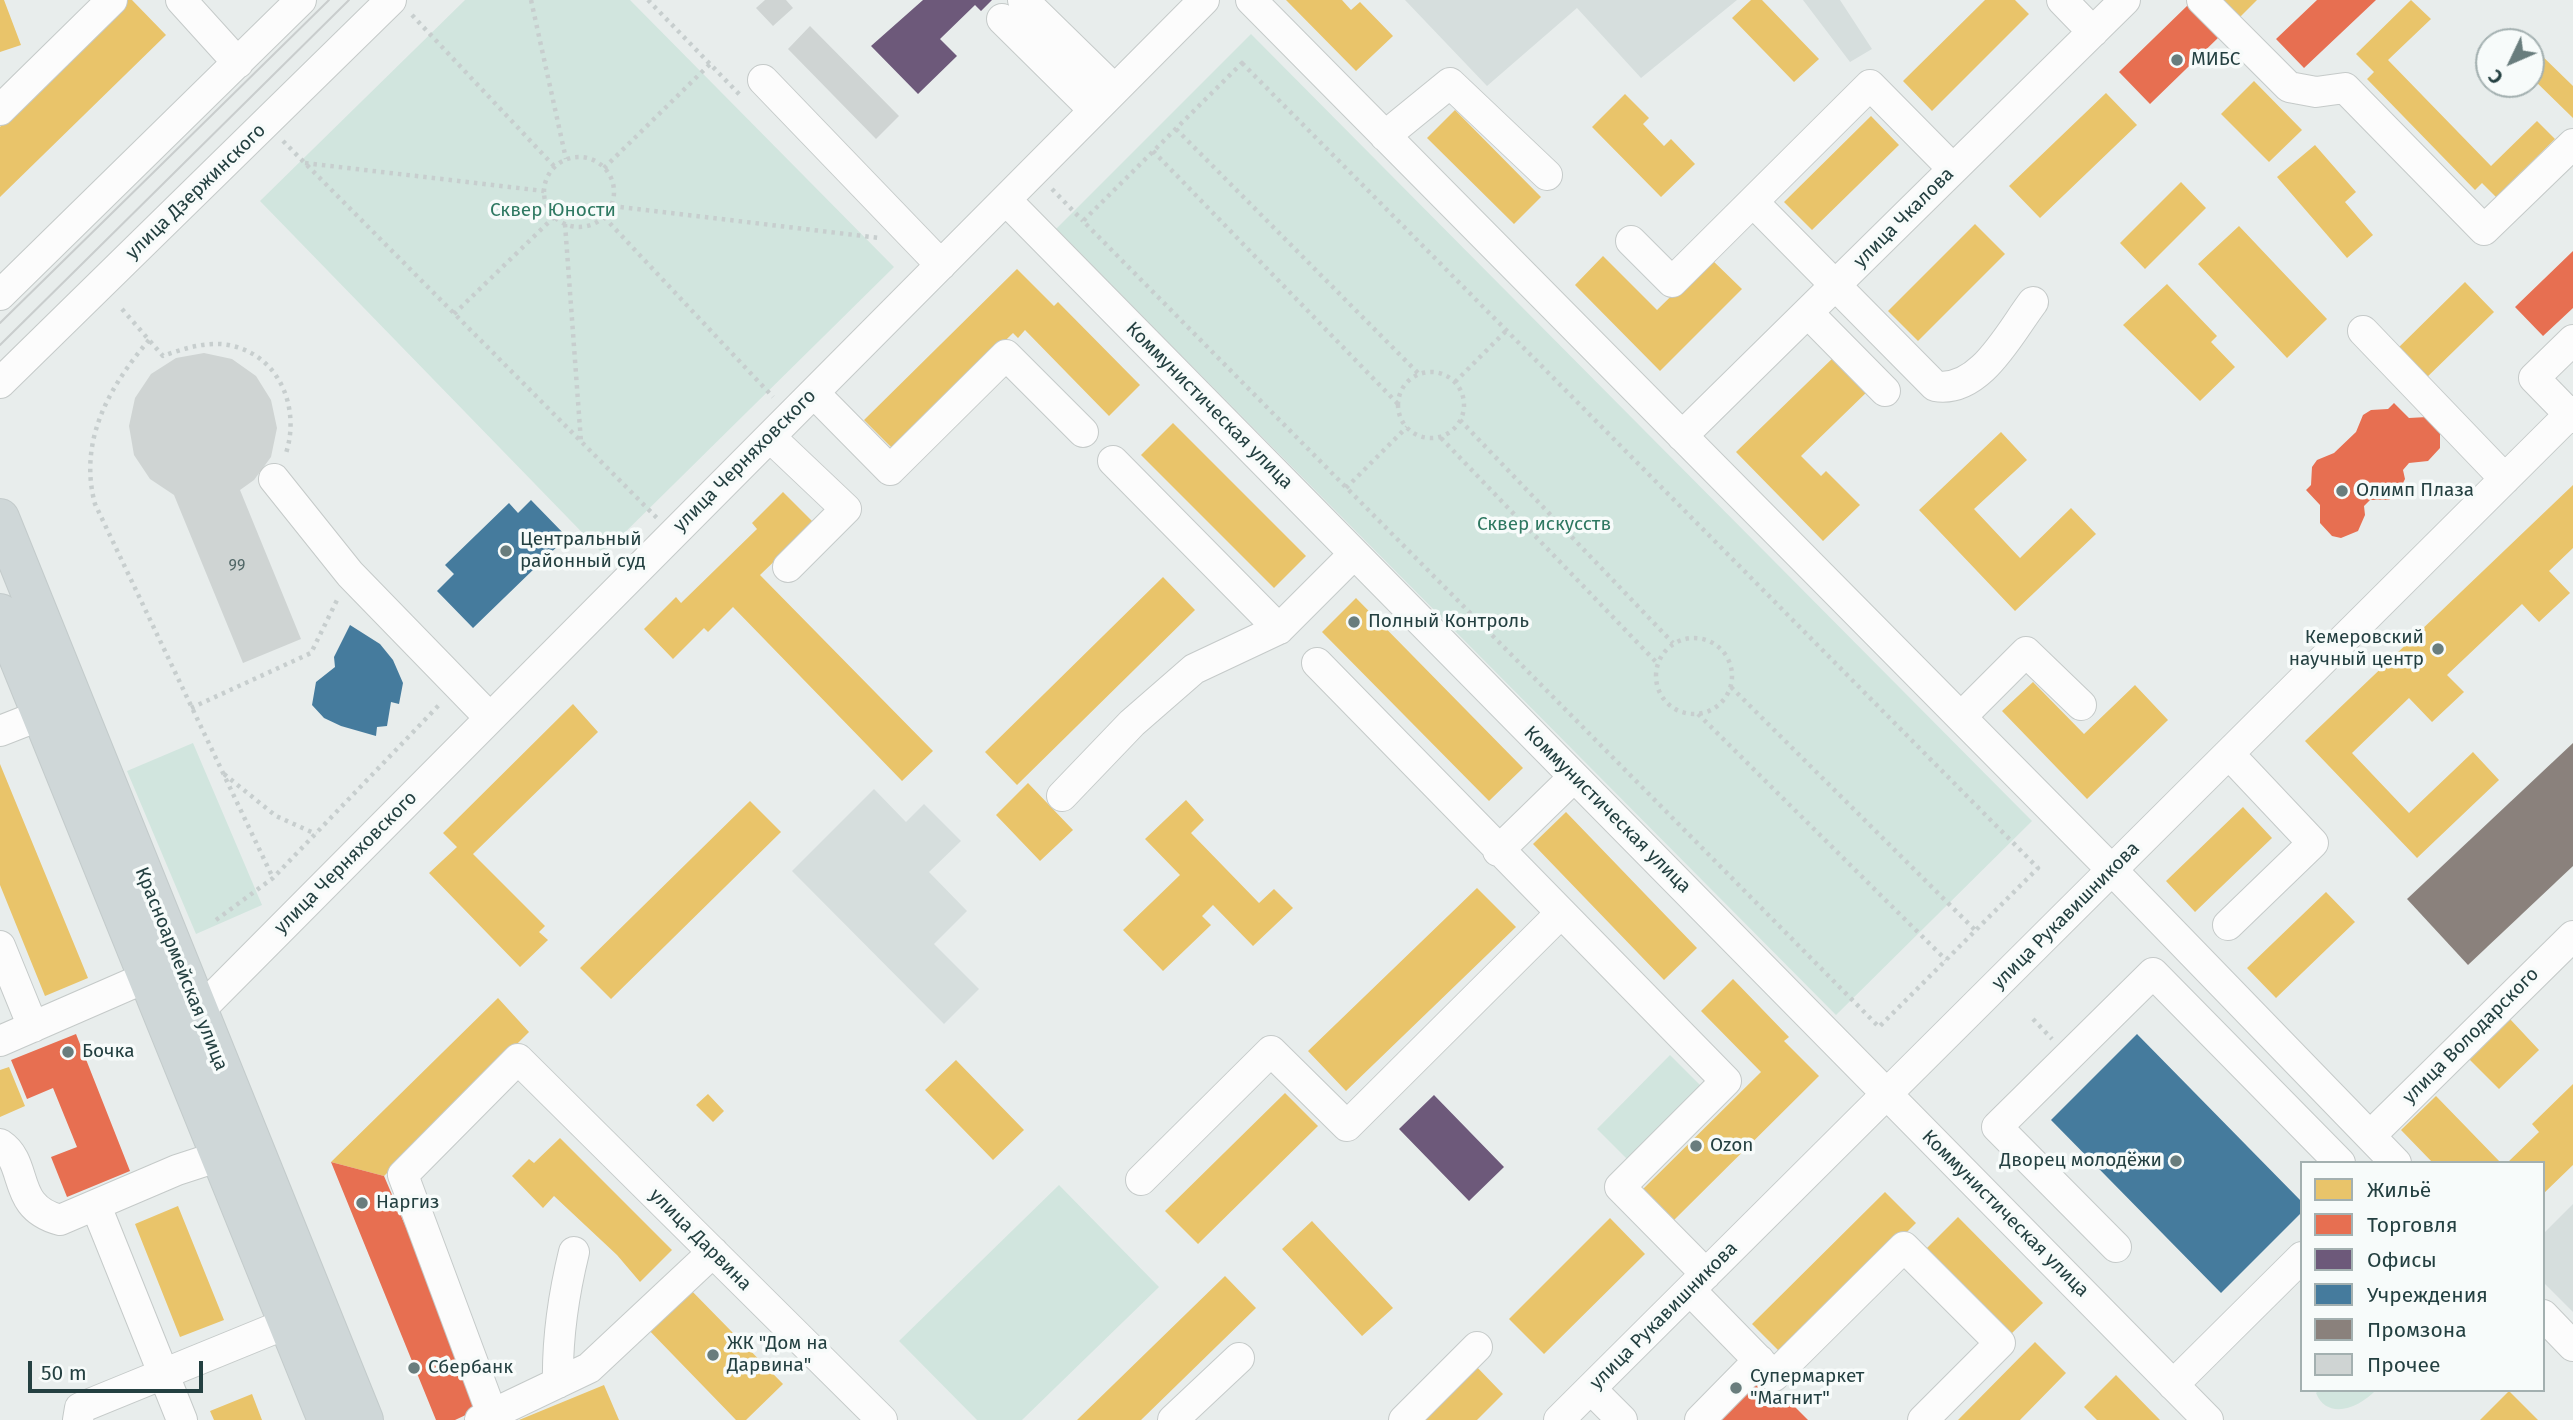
<!DOCTYPE html>
<meta charset="utf-8">
<style>
body{margin:0}
#map{position:relative;width:2573px;height:1420px;overflow:hidden;background:#e8edec;font-family:"Fira Sans",sans-serif}
canvas{display:block}
.legend{position:absolute;left:2300px;top:1161px;width:245px;height:231px;box-sizing:border-box;background:#f7fbfa;border:2px solid #a3b0b0;margin:0;padding:9px 12px;list-style:none;font-size:21px;color:#244041}
.legend li{display:flex;align-items:center;gap:14px;height:35px}
.legend b{width:35px;border:2px solid #a3b0b0}
.north{position:absolute;left:2475px;top:28px;width:70px;height:70px;box-sizing:border-box;background:#f7fbfa;border:2px solid #a3b0b0;border-radius:50%;rotate:226deg;font-size:19px;font-weight:700;line-height:28px;text-align:center;color:#244041}
.north::after{content:'';display:block;margin:auto;width:24px;height:32px;background:#697d7d;clip-path:polygon(50% 0,100% 100%,50% 72%,0 100%)}
.scale{position:absolute;left:28px;top:1361px;width:175px;height:32px;box-sizing:border-box;border:4px solid #244041;border-top:0;padding-left:9px;font-size:21px;line-height:24px;white-space:nowrap;color:#244041;-webkit-text-stroke:5px #f7fbfa;paint-order:stroke}
</style>
<div id="map">
<canvas width="2573" height="1420"></canvas>
<ul class="legend">
<li><b style="height:19px;background:#e9c46a"></b>Жильё</li>
<li><b style="height:19px;background:#e76f51"></b>Торговля</li>
<li><b style="height:19px;background:#6d597a"></b>Офисы</li>
<li><b style="height:19px;background:#457b9d"></b>Учреждения</li>
<li><b style="height:19px;background:#8a817c"></b>Промзона</li>
<li><b style="height:19px;background:#cfd4d3"></b>Прочее</li>
</ul>
<div class="north">С</div>
<div class="scale">50 m</div>
</div>
<script>
const ctx = document.querySelector('canvas').getContext('2d');
ctx.lineJoin = 'round';
function fill(path, color) { ctx.fillStyle = color; ctx.fill(path, 'evenodd'); }
function strokePath(path, color, width, dash) { ctx.strokeStyle = color; ctx.lineWidth = width; ctx.lineCap = dash ? 'butt' : 'round'; ctx.setLineDash(dash || []); ctx.stroke(path); }
function label(font, color, halo, rows, align = 'center') {
  ctx.font = font + ' "Fira Sans",sans-serif'; ctx.lineWidth = 7; ctx.setLineDash([]); ctx.textBaseline = 'middle'; ctx.strokeStyle = halo; ctx.fillStyle = color; for (const [text, x, y, turn = 0] of rows) {
    ctx.save(); ctx.translate(x, y); ctx.rotate((+turn || 0) * Math.PI / 180); ctx.textAlign = isNaN(turn) ? turn : align; if (halo) ctx.strokeText(text, 0, 0); ctx.fillText(text, 0, 0); ctx.restore();
  }
}
fill(new Path2D(`
 M 1405,0 L 1737,0 L 1641,78 L 1577,8 L 1487,86 Z
 M 1803,0 L 1840,0 L 1872,49 L 1850,62 Z
 M 874,789 L 906,822 L 924,804 L 961,841 L 929,872 L 967,911 L 934,944 L 979,989 L 944,1024 L 792,871 Z
 M 2573,1204 L 2573,1312 L 2543,1282 L 2543,1234 Z`), '#d6dedd');
fill(new Path2D(`
 M 465,0 L 630,0 L 894,267 L 603,554 L 260,201 Z
 M 1251,34 L 2032,821 L 1836,1015 L 1056,229 Z
 M 193,743 L 262,905 L 196,934 L 127,771 Z
 M 1670,1055 L 1701,1086 L 1628,1160 L 1597,1129 Z
 M 1059,1185 L 1159,1287 L 1022,1420 L 977,1420 L 899,1341 Z
 M 2319,1390 L 2376,1390 C 2358,1409 2327,1420 2316,1393 Z`), '#d1e5de');
fill(new Path2D(`
 M 0,0 L 4,0 L 21,45 L 0,52 Z
 M 121,0 L 132,0 L 166,35 L 0,197 L 0,127 Z
 M 1286,0 L 1342,0 L 1351,10 L 1360,2 L 1393,36 L 1356,71 Z
 M 1751,0 L 1762,0 L 1819,59 L 1794,82 L 1732,18 Z
 M 1985,0 L 2015,0 L 2029,14 L 1932,111 L 1903,81 Z
 M 2213,0 L 2257,0 L 2235,22 Z
 M 2411,0 L 2431,19 L 2388,60 L 2491,166 L 2537,121 L 2555,139 L 2496,197 L 2482,183 L 2475,190 L 2367,79 L 2374,72 L 2356,54 Z
 M 2537,51 L 2573,86 L 2573,118 L 2531,77 L 2531,57 Z
 M 2254,81 L 2302,130 L 2269,162 L 2221,114 Z
 M 2106,93 L 2137,125 L 2040,218 L 2009,186 Z
 M 1625,94 L 1649,118 L 1643,124 L 1664,146 L 1671,139 L 1695,164 L 1661,197 L 1592,127 Z
 M 1455,110 L 1541,197 L 1514,224 L 1427,138 Z
 M 1871,116 L 1899,145 L 1812,230 L 1784,202 Z
 M 2315,145 L 2356,192 L 2345,202 L 2373,235 L 2347,258 L 2277,177 Z
 M 2181,182 L 2206,208 L 2145,269 L 2120,243 Z
 M 1975,224 L 2005,254 L 1918,341 L 1888,311 Z
 M 2239,226 L 2327,319 L 2287,358 L 2198,264 Z
 M 1603,256 L 1657,310 L 1710,258 L 1742,289 L 1660,371 L 1575,285 Z
 M 1017,269 L 1054,306 L 1058,302 L 1140,385 L 1109,416 L 1025,330 L 1018,338 L 1013,333 L 894,450 L 864,420 Z
 M 2465,282 L 2494,312 L 2422,382 L 2393,353 Z
 M 2167,284 L 2217,336 L 2211,342 L 2235,367 L 2200,401 L 2123,325 Z
 M 1837,354 L 1871,388 L 1801,456 L 1821,476 L 1826,471 L 1860,505 L 1823,541 L 1736,452 Z
 M 1173,423 L 1306,556 L 1274,588 L 1141,455 Z
 M 2001,432 L 2027,460 L 1974,509 L 2020,558 L 2071,508 L 2096,534 L 2015,611 L 1919,510 Z
 M 2573,485 L 2573,548 L 2549,571 L 2570,593 L 2539,622 L 2522,604 L 2447,675 L 2464,692 L 2432,722 L 2409,698 L 2352,753 L 2409,813 L 2473,752 L 2499,780 L 2417,858 L 2305,741 Z
 M 783,492 L 814,523 L 760,575 L 933,751 L 902,781 L 733,607 L 708,632 L 704,628 L 673,659 L 644,629 L 676,597 L 681,603 L 757,529 L 752,523 Z
 M 1163,577 L 1195,610 L 1017,785 L 985,752 Z
 M 1356,598 L 1523,768 L 1489,801 L 1322,632 Z
 M 2033,682 L 2084,734 L 2135,685 L 2168,720 L 2087,799 L 2002,711 Z
 M 573,704 L 598,732 L 473,854 L 545,926 L 539,932 L 548,940 L 520,967 L 429,873 L 457,847 L 443,833 Z
 M 0,764 L 88,978 L 45,996 L 0,885 Z
 M 1028,783 L 1073,830 L 1040,861 L 996,815 Z
 M 1186,800 L 1204,820 L 1191,833 L 1259,903 L 1274,889 L 1293,908 L 1253,946 L 1213,905 L 1202,916 L 1211,925 L 1163,971 L 1123,930 L 1180,875 L 1145,839 Z
 M 750,801 L 781,832 L 611,999 L 580,968 Z
 M 2243,807 L 2272,838 L 2195,912 L 2166,881 Z
 M 1566,812 L 1697,948 L 1664,980 L 1533,844 Z
 M 1477,888 L 1516,927 L 1346,1091 L 1308,1051 Z
 M 2326,892 L 2355,922 L 2276,998 L 2247,968 Z
 M 1733,979 L 1789,1037 L 1784,1041 L 1819,1076 L 1672,1222 L 1641,1191 L 1761,1072 L 1701,1011 Z
 M 498,998 L 529,1032 L 384,1176 L 331,1162 Z
 M 2510,1019 L 2539,1050 L 2499,1089 L 2469,1059 Z
 M 956,1060 L 1024,1130 L 993,1160 L 925,1090 Z
 M 9,1067 L 25,1106 L 0,1117 L 0,1070 Z
 M 2573,1084 L 2573,1165 L 2543,1194 L 2543,1163 L 2507,1163 L 2539,1132 L 2532,1124 Z
 M 1285,1093 L 1318,1126 L 1198,1244 L 1165,1211 Z
 M 708,1094 L 724,1111 L 713,1122 L 696,1105 Z
 M 2436,1096 L 2501,1163 L 2433,1163 L 2401,1130 Z
 M 560,1138 L 672,1250 L 640,1282 L 617,1255 L 554,1196 L 543,1208 L 512,1176 L 529,1159 L 534,1163 Z
 M 1885,1192 L 1916,1223 L 1783,1355 L 1752,1324 Z
 M 178,1206 L 224,1320 L 180,1337 L 135,1224 Z
 M 1958,1217 L 2043,1303 L 2010,1335 L 1926,1249 Z
 M 1610,1218 L 1645,1254 L 1544,1354 L 1509,1319 Z
 M 1312,1221 L 1393,1308 L 1362,1336 L 1282,1249 Z
 M 1225,1276 L 1256,1308 L 1141,1420 L 1077,1420 Z
 M 686,1285 L 783,1384 L 746,1420 L 736,1420 L 644,1325 Z
 M 2035,1342 L 2066,1373 L 2020,1420 L 1958,1420 Z
 M 1472,1362 L 1503,1394 L 1477,1420 L 1413,1420 Z
 M 2116,1375 L 2160,1420 L 2097,1420 L 2084,1407 Z
 M 604,1385 L 619,1420 L 519,1420 Z
 M 2509,1391 L 2538,1420 L 2480,1420 Z
 M 252,1394 L 262,1420 L 214,1420 L 210,1411 Z`), '#e9c46a');
fill(new Path2D(`
 M 2317,0 L 2376,0 L 2304,68 L 2276,39 Z
 M 2189,4 L 2220,36 L 2150,104 L 2119,72 Z
 M 2573,251 L 2573,308 L 2543,336 L 2515,307 Z
 M 2394,403 L 2409,418 L 2427,417 L 2440,430 L 2440,448 L 2428,461 L 2409,463 L 2403,470 L 2405,479 L 2397,495 L 2389,500 L 2370,500 L 2364,506 L 2365,515 L 2358,531 L 2341,538 L 2332,536 L 2320,523 L 2320,505 L 2306,490 L 2311,485 L 2312,467 L 2317,460 L 2334,453 L 2356,432 L 2363,415 L 2371,410 L 2388,409 Z
 M 76,1034 L 130,1171 L 67,1197 L 51,1157 L 77,1147 L 53,1088 L 27,1099 L 11,1060 Z
 M 331,1162 L 384,1176 L 483,1407 L 455,1420 L 436,1420 Z
 M 1761,1373 L 1808,1420 L 1714,1420 Z`), '#e76f51');
fill(new Path2D(`
 M 923,0 L 992,0 L 981,11 L 975,5 L 940,39 L 957,56 L 918,94 L 871,46 Z
 M 1434,1095 L 1504,1167 L 1469,1201 L 1399,1129 Z`), '#6d597a');
fill(new Path2D(`
 M 531,500 L 567,537 L 473,628 L 437,591 L 454,574 L 445,565 L 509,503 L 518,513 Z
 M 350,625 L 380,644 L 393,660 L 403,683 L 399,704 L 391,702 L 387,726 L 377,727 L 376,736 L 341,726 L 324,718 L 312,705 L 316,682 L 335,667 L 334,657 Z
 M 2137,1034 L 2302,1202 L 2302,1212 L 2221,1293 L 2051,1120 Z`), '#457b9d');
fill(new Path2D(`
 M 2573,743 L 2573,866 L 2468,965 L 2407,899 Z`), '#8a817c');
fill(new Path2D(`
 M 765,0 L 786,0 L 793,8 L 773,26 L 756,8 Z
 M 810,26 L 899,116 L 876,139 L 788,49 Z
 M 204,353 L 232,359 L 256,376 L 271,400 L 277,428 L 271,457 L 254,480 L 240,490 L 301,639 L 243,663 L 174,495 L 150,479 L 134,455 L 129,426 L 135,398 L 151,374 L 176,358 Z`), '#cfd4d3');
const minor = new Path2D(`
 M 181,0 L 238,63
 M 1023,0 L 1114,89
 M 1251,0 L 2112,870 L 2396,1163
 M 2062,0 L 2093,32
 M 2202,0 L 2289,87 L 2316,92 L 2345,88 L 2484,230 L 2573,144
 M 1002,19 L 1094,110
 M 763,80 L 941,265
 M 0,110 L 112,0
 M 1385,136 L 1450,83 L 1547,175
 M 1006,200 L 2208,1420
 M 1753,202 L 1935,386 C 1980,394 2010,332 2033,302
 M 1631,241 L 1672,282 L 1870,85 L 1953,169
 M 0,295 L 301,0
 M 1808,313 L 1885,391
 M 2363,331 L 2505,479
 M 2573,340 L 2534,378 L 2573,418
 M 0,383 L 391,0
 M 814,393 L 890,470 L 1006,355 L 1083,432
 M 1682,436 L 2125,0
 M 770,437 L 846,509 L 788,567
 M 1113,461 L 1279,629
 M 274,479 L 350,574 L 490,718
 M 1317,663 L 1726,1081 L 1620,1187 L 1706,1274
 M 1961,717 L 2026,652 L 2081,705
 M 0,731 L 41,715
 M 1062,796 L 1132,723 L 1194,669 L 1279,629 L 1354,554
 M 1498,851 L 1574,777
 M 2228,925 L 2313,843 L 2229,754
 M 0,946 L 33,1027
 M 182,1020 L 198,1012 L 1204,0
 M 0,1041 L 147,977
 M 2370,1136 L 2573,936
 M 0,1144 C 30,1164 10,1207 60,1220 L 177,1170 L 220,1156
 M 1141,1180 L 1271,1051 L 1347,1126 L 1560,914
 M 96,1206 L 182,1420
 M 2116,1247 L 1997,1127 L 2153,973 L 2340,1163
 M 1690,1290 L 1774,1376 L 1904,1247 L 2000,1343 L 1923,1420
 M 2543,1315 L 2573,1346
 M 558,1383 C 557,1337 563,1297 574,1252
 M 2173,1385 L 2302,1257
 M 1591,1389 L 1622,1420
 M 492,1414 L 403,1175 L 518,1059 L 882,1420
 M 78,1420 L 80,1408 L 288,1323
 M 480,1420 L 589,1368 L 713,1252
 M 1173,1420 L 1239,1358
 M 1404,1420 L 1477,1347
 M 1559,1420 L 2573,411
 M 1700,1420 L 1759,1360`);
const major = new Path2D(`
 M 0,518 L 364,1420
 M 0,613 L 327,1420`);
strokePath(minor, '#c5cac9', 32);
strokePath(major, '#c3cbcb', 40);
strokePath(new Path2D(`
 M 531,0 L 566,159
 M 648,0 L 740,95
 M 412,15 L 554,166
 M 1242,63 L 2038,868 L 1879,1027 L 1083,221 Z
 M 1176,129 L 1419,374
 M 283,141 L 657,518
 M 1153,151 L 1398,404
 M544 192a35 35 0 1 1 70 0a35 35 0 1 1-70 0Z
 M 305,163 L 544,191
 M 604,168 L 710,64
 M 1052,189 L 1083,221
 M 612,206 L 880,238
 M 604,217 L 773,397
 M 565,224 L 581,442
 M 122,309 L 163,356 C 185,348 210,340 233,346 C 282,358 301,412 285,456
 M 454,314 L 554,217
 M 149,340 C 109,387 78,441 95,504 L 273,878
 M1398 405a33 33 0 1 1 66 0a33 33 0 1 1-66 0Z
 M 1455,382 L 1507,330
 M 1460,420 L 1673,643
 M 1441,438 L 1658,664
 M 1346,488 L 1407,427
 M1656 676a38 38 0 1 1 76 0a38 38 0 1 1-76 0Z
 M 1731,687 L 1975,930
 M 191,708 L 311,653 L 339,596
 M 1698,714 L 1946,960
 M 224,774 L 276,816 L 316,834
 M 216,920 L 273,878 L 440,704
 M 2033,1019 L 2052,1039`), '#c7cece', 4.5, [3.5, 5]);
strokePath(minor, '#fcfcfc', 30);
strokePath(major, '#cfd7d8', 38);
strokePath(new Path2D(`
 M 0,323 L 329,0
 M 0,345 L 349,0`), '#c9cdcd', 2);
for (const [x, y, r, color] of [
 [2177,60,7,"#697d7d"],
 [2342,491,7,"#697d7d"],
 [506,551,7,"#697d7d"],
 [1354,622,7,"#697d7d"],
 [2438,649,7,"#697d7d"],
 [68,1052,7,"#697d7d"],
 [1696,1146,7,"#697d7d"],
 [2176,1161,7,"#697d7d"],
 [362,1203,7,"#697d7d"],
 [713,1355,7,"#697d7d"],
 [414,1368,7,"#697d7d"],
 [1736,1388,7,"#697d7d"]
]) { const dot = new Path2D(); dot.arc(x, y, r, 0, 2 * Math.PI); ctx.fillStyle = color; ctx.fill(dot); strokePath(dot, '#f7fbfa', 2.5); }
label('16px', '#506666', null, [
 ["99",237,567]
]);
label('19px', '#244041', '#f7fbfa', [
 ["МИБС",2191,60],
 ["Олимп Плаза",2356,491],
 ["Центральный",520,540],
 ["районный суд",520,562],
 ["Полный Контроль",1368,622],
 ["Кемеровский",2424,638,"right"],
 ["научный центр",2424,660,"right"],
 ["Бочка",82,1052],
 ["Ozon",1710,1146],
 ["Дворец молодёжи",2162,1161,"right"],
 ["Наргиз",376,1203],
 ["ЖК \"Дом на",727,1344],
 ["Дарвина\"",727,1366],
 ["Сбербанк",428,1368],
 ["Супермаркет",1750,1377],
 ["\"Магнит\"",1750,1399]
], 'left');
label('19px', '#244041', '#f7fbfa', [
 ["улица Дзержинского",196,192,-44],
 ["улица Чкалова",1904,218,-45],
 ["Коммунистическая улица",1209,406,45],
 ["улица Черняховского",745,461,-45],
 ["Коммунистическая улица",1607,810,45],
 ["улица Черняховского",346,863,-45],
 ["улица Рукавишникова",2066,916,-45],
 ["Красноармейская улица",181,969,68],
 ["улица Володарского",2471,1036,-45],
 ["Коммунистическая улица",2005,1214,45],
 ["улица Дарвина",700,1240,45],
 ["улица Рукавишникова",1664,1316,-45]
]);
label('19px', '#2e7861', '#f7fbfa', [
 ["Сквер Юности",553,211],
 ["Сквер искусств",1544,525]
]);
</script>
